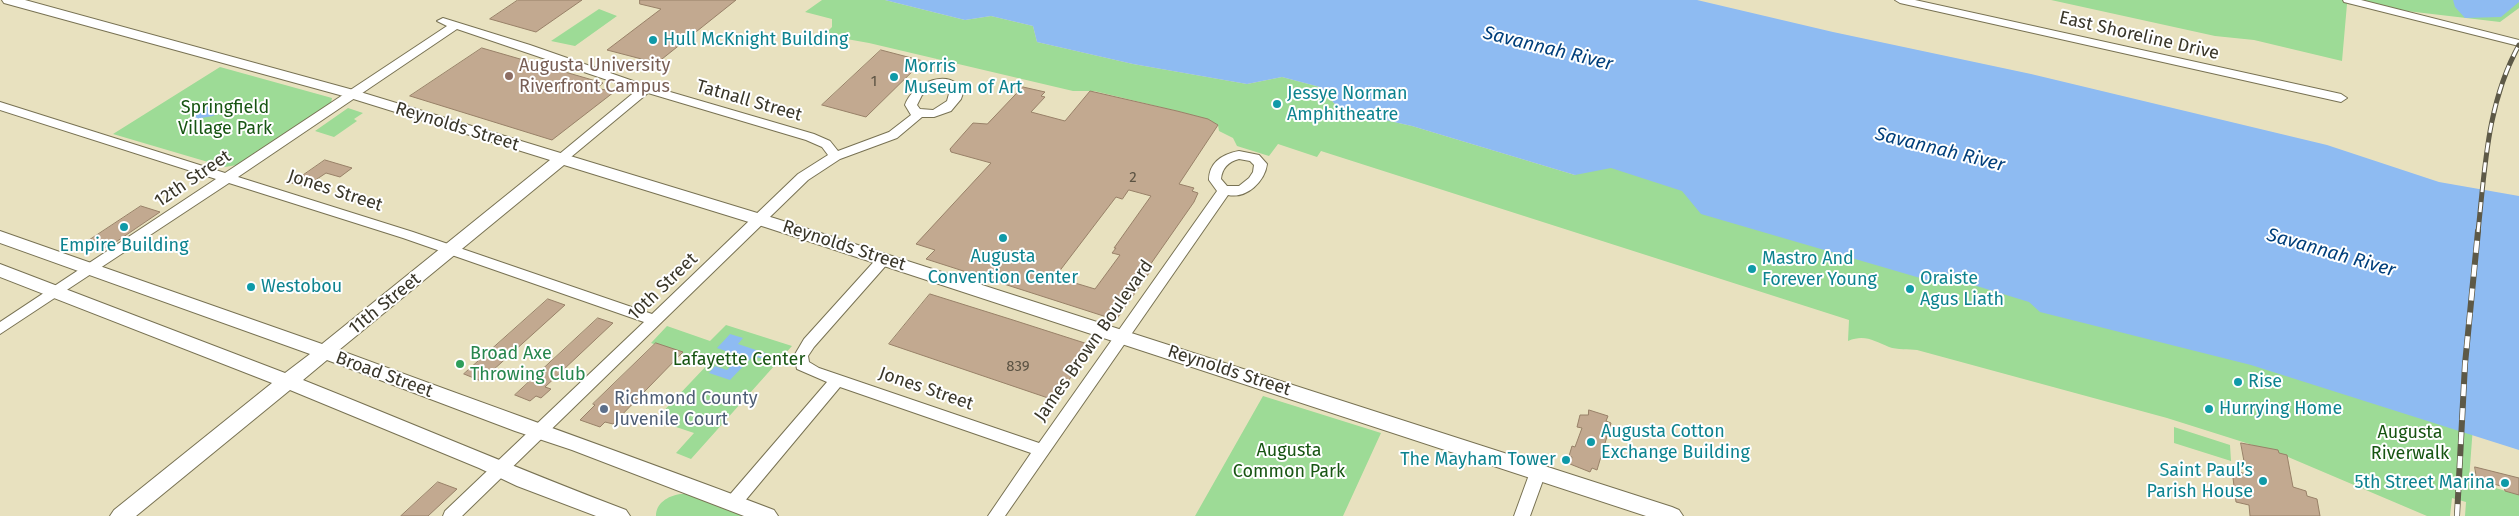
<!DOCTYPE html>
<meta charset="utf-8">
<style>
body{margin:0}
canvas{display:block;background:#e8e1bf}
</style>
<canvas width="2519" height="516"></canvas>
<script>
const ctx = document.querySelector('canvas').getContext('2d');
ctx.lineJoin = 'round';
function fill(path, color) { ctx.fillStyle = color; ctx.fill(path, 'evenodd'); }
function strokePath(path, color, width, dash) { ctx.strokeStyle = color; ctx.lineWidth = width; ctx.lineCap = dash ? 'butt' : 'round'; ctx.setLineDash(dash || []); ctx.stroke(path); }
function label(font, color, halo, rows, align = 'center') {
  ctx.font = font + ' "Fira Sans",sans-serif'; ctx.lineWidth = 4; ctx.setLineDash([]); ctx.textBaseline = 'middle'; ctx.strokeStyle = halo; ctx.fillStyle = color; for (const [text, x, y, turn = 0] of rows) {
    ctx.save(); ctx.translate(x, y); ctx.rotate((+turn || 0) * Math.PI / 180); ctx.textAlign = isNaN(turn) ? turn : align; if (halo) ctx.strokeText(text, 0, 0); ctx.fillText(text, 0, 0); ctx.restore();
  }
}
fill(new Path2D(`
 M 822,0 L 885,0 L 965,20 L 991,16 L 1033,26 L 1037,42 L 1133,64 L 1247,84 L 1282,77 L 1320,87 L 1340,110 L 1412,126 L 1575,175 L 1598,155 L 2475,399 L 2469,480 L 2519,495 L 2519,516 L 2465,516 L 2466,502 L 2452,498 L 2450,516 L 2427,516 L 2281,454 L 2167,418 L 1917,350 C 1909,349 1897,350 1889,347 C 1874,341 1865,334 1848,341 L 1849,320 L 1321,151 L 1317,157 L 1278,144 L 1269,156 L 1237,146 L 1233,138 L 1219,131 L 1218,125 L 1207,119 L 1177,111 L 1094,91 L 1073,91 L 869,43 L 824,35 L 832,27 L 832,19 L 805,12 Z
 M 2051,0 L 2519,0 L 2519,8 L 2500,22 L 2347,4 L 2342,61 L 2254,40 L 2215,36 Z
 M 599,9 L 617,16 L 575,46 L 551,41 Z
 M 220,67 L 332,98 L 331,103 L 237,165 L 225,167 L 113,134 Z
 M 348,108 L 363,113 L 354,119 L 357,121 L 334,137 L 315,131 Z
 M 726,325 L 792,346 L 691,459 L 676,453 L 694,433 L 655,420 L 709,363 L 651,343 L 667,326 L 710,341 Z
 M 1263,396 L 1381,433 L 1343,516 L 1195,516 Z
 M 2174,427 L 2230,445 L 2231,461 L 2174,443 Z
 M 680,494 L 686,494 L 743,516 L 656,516 C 656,503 668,496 680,494 Z`), '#9ddb96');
fill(new Path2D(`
 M 885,0 L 1697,0 L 1833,32 L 2031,74 L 2327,145 L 2439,182 L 2519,196 L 2519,450 L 2251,365 L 2040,312 L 2029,302 L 1944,276 L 1927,280 L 1701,214 L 1682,191 L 1611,168 L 1575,175 L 1412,126 L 1340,110 L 1320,87 L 1282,77 L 1247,84 L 1133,64 L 1037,42 L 1033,26 L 991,16 L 965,20 Z
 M 2453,0 L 2519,0 L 2519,2 L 2501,17 L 2465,18 L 2455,7 Z
 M 210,102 L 223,103 L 224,108 L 213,116 L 195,119 L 196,113 L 191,111 L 199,105 Z
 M 730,334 L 743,338 L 738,344 L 768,354 L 764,359 L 753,356 L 730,380 L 709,373 L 715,366 L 727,370 L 740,356 L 717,348 Z`), '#8ebbf2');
const building = new Path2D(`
 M 518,0 L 582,0 L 536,32 L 490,19 Z
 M 640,0 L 736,0 L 657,63 L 607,50 L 661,9 L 640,4 Z
 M 482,48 L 603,83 L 597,88 L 614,92 L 552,140 L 410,96 Z
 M 881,50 L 923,61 L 866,117 L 822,105 Z
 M 1023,87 L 1045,92 L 1041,96 L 1045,97 L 1031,112 L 1065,121 L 1090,91 L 1177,111 L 1208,119 L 1218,125 L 1179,184 L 1194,188 L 1192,191 L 1198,193 L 1194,202 L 1150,265 L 1154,266 L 1116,320 L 926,259 L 935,250 L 916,244 L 991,163 L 951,152 L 950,149 L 973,123 L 987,124 ZM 1129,190 L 1151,196 L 1114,248 L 1116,248 L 1112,253 L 1120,255 L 1095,289 L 1055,277 L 1116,197 L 1122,199 Z
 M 325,160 L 352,168 L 340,177 L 326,173 L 305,187 L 292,183 Z
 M 141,206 L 160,212 L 107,248 L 88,241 Z
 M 930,294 L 1013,320 L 1094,346 L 1054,400 L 889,344 Z
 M 548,299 L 565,305 L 481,381 L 464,374 Z
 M 598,318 L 613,323 L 545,387 L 551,389 L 541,398 L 536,396 L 530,401 L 515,395 Z
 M 656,343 L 683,352 L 613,424 L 605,422 L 600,427 L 580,420 L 595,405 L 593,404 Z
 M 1589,410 L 1608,416 L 1606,421 L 1611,423 L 1597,470 L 1592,468 L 1590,472 L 1570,464 L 1572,457 L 1569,456 L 1572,446 L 1575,447 L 1582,428 L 1577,427 L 1580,415 L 1588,415 Z
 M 2241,443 L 2278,450 L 2279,453 L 2287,455 L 2293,487 L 2306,491 L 2307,496 L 2317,499 L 2320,516 L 2250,516 L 2249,505 L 2236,502 L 2232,470 L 2246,474 Z
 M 2475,467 L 2519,478 L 2519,495 L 2505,491 L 2504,487 L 2477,479 Z
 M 438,482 L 457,489 L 428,516 L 401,516 Z`);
fill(building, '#c2a990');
strokePath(building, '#988168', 1);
const minor = new Path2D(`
 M 1895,0 L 1915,0 L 2341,94 L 2347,98 L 2341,102 L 1900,3 Z
 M 2343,0 L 2361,0 L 2519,40 L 2519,46 L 2344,2 Z
 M 443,18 L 530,45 L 636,82 L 814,134 L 830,141 L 838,151 L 889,132 L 911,115 L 905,105 C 912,83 952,65 963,93 L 961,99 L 951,111 L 934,117 L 922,117 L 897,138 L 840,159 L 808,180 L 462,516 L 443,516 L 445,511 L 644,322 L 403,238 L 229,183 L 0,334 L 0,322 L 216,179 L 0,110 L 0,102 L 225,173 L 447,26 L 437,21 ZM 457,29 L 637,90 L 557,156 L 555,159 L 557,162 L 565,162 L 648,93 L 806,140 L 822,147 L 828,155 L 798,174 L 652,314 L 413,232 L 238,177 ZM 936,87 L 945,87 L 950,90 L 947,101 L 933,110 L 920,109 L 917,105 L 922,95 Z
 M 1239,151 L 1259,155 L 1267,164 C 1265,181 1247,199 1228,195 L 1005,516 L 988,516 L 1031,453 L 840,387 L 739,508 L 733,510 L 727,508 L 725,503 L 727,498 L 827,382 L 797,369 L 794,356 L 804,339 L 879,256 L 884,254 L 891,259 L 889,262 L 814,347 L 808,356 L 809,362 L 819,368 L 1039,443 L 1217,191 L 1209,180 C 1209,162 1223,154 1239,151 ZM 1239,159 L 1250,161 L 1254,165 L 1253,172 L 1249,178 L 1239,186 L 1227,186 L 1221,179 C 1222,168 1228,162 1239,159 Z
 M 1538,466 L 1544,467 L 1546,472 L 1530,516 L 1514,516 L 1530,472 L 1532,467 Z`);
const major = new Path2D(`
 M 2,0 L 25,0 L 357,91 L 777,219 L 1672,507 L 1679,510 L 1683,516 L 1646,516 L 765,227 L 564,165 L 339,350 C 484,404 630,455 774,510 L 778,516 L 744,516 L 572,450 L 515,431 L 327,360 L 303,380 C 411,423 518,469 626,510 L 630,516 L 596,516 L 517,486 L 479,468 L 290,390 L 136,516 L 110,516 L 114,510 L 272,383 L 0,277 L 0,264 L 285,373 L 310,354 L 0,243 L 0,231 L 322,344 L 550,160 L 347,97 L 4,3 Z`);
strokePath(minor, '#787253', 2);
strokePath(major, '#787253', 2);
fill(minor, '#fff');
fill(major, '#fff');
const railFar1 = new Path2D(`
 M 2478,232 C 2485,168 2487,103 2519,45`);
const rail = new Path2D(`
 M 2457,516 L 2465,364 L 2478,231`);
strokePath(railFar1, '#5d5947', 5);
strokePath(rail, '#5d5947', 6);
strokePath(railFar1, '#fff', 3, [10]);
strokePath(rail, '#fff', 4.5, [12]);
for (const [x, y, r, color] of [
 [653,40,5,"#0f9aa8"],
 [509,76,5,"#8d6e63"],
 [894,77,5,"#0f9aa8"],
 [1277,104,5,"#0f9aa8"],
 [124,227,5,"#0f9aa8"],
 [1003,238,5,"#0f9aa8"],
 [1752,269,5,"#0f9aa8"],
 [251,287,5,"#0f9aa8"],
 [1910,289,5,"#0f9aa8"],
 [460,364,5,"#2e9e5b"],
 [2238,382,5,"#0f9aa8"],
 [604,409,5,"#5c6f8a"],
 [2209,409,5,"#0f9aa8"],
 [1591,442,5,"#0f9aa8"],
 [1566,460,5,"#0f9aa8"],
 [2263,481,5,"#0f9aa8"],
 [2505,483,5,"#0f9aa8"]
]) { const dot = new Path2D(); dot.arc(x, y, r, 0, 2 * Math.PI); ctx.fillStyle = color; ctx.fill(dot); strokePath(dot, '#fff', 2); }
label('15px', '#5b5343', null, [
 ["1",874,82],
 ["2",1133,178],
 ["839",1018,367]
]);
label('18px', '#393629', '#fff', [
 ["East Shoreline Drive",2139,36,13],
 ["Tatnall Street",749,101,16],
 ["Reynolds Street",457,127,17],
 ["12th Street",193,179,-34],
 ["Jones Street",335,191,18],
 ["Reynolds Street",844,246,18],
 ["10th Street",663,287,-44],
 ["11th Street",385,304,-39],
 ["James Brown Boulevard",1094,341,-55],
 ["Reynolds Street",1229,371,18],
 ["Broad Street",384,375,20],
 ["Jones Street",926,389,19]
]);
label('18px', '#0d838f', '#fff', [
 ["Hull McKnight Building",663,40],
 ["Morris",904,67],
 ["Museum of Art",904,88],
 ["Jessye Norman",1287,94],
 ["Amphitheatre",1287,115],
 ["Empire Building",124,246,"center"],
 ["Augusta",1003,257,"center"],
 ["Convention Center",1003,278,"center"],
 ["Mastro And",1762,259],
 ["Forever Young",1762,280],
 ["Oraiste",1920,279],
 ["Agus Liath",1920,300],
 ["Westobou",261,287],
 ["Rise",2248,382],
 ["Hurrying Home",2219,409],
 ["Augusta Cotton",1601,432],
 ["Exchange Building",1601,453],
 ["The Mayham Tower",1556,460,"right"],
 ["Saint Paul’s",2253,471,"right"],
 ["Parish House",2253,492,"right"],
 ["5th Street Marina",2495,483,"right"]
], 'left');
label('18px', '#785e54', '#fff', [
 ["Augusta University",519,66],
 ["Riverfront Campus",519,87]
], 'left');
label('18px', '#175512', '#fff', [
 ["Springfield",225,108],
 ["Village Park",225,129],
 ["Lafayette Center",739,360],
 ["Augusta",2410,433],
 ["Riverwalk",2410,454],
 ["Augusta",1289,451],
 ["Common Park",1289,472]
]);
label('18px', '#27864d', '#fff', [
 ["Broad Axe",470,354],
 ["Throwing Club",470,375]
], 'left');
label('18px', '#4e5e75', '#fff', [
 ["Richmond County",614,399],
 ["Juvenile Court",614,420]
], 'left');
label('italic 19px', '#003f7b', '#fff', [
 ["Savannah River",1548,49,14],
 ["Savannah River",1940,150,14],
 ["Savannah River",2331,253,16]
]);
</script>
